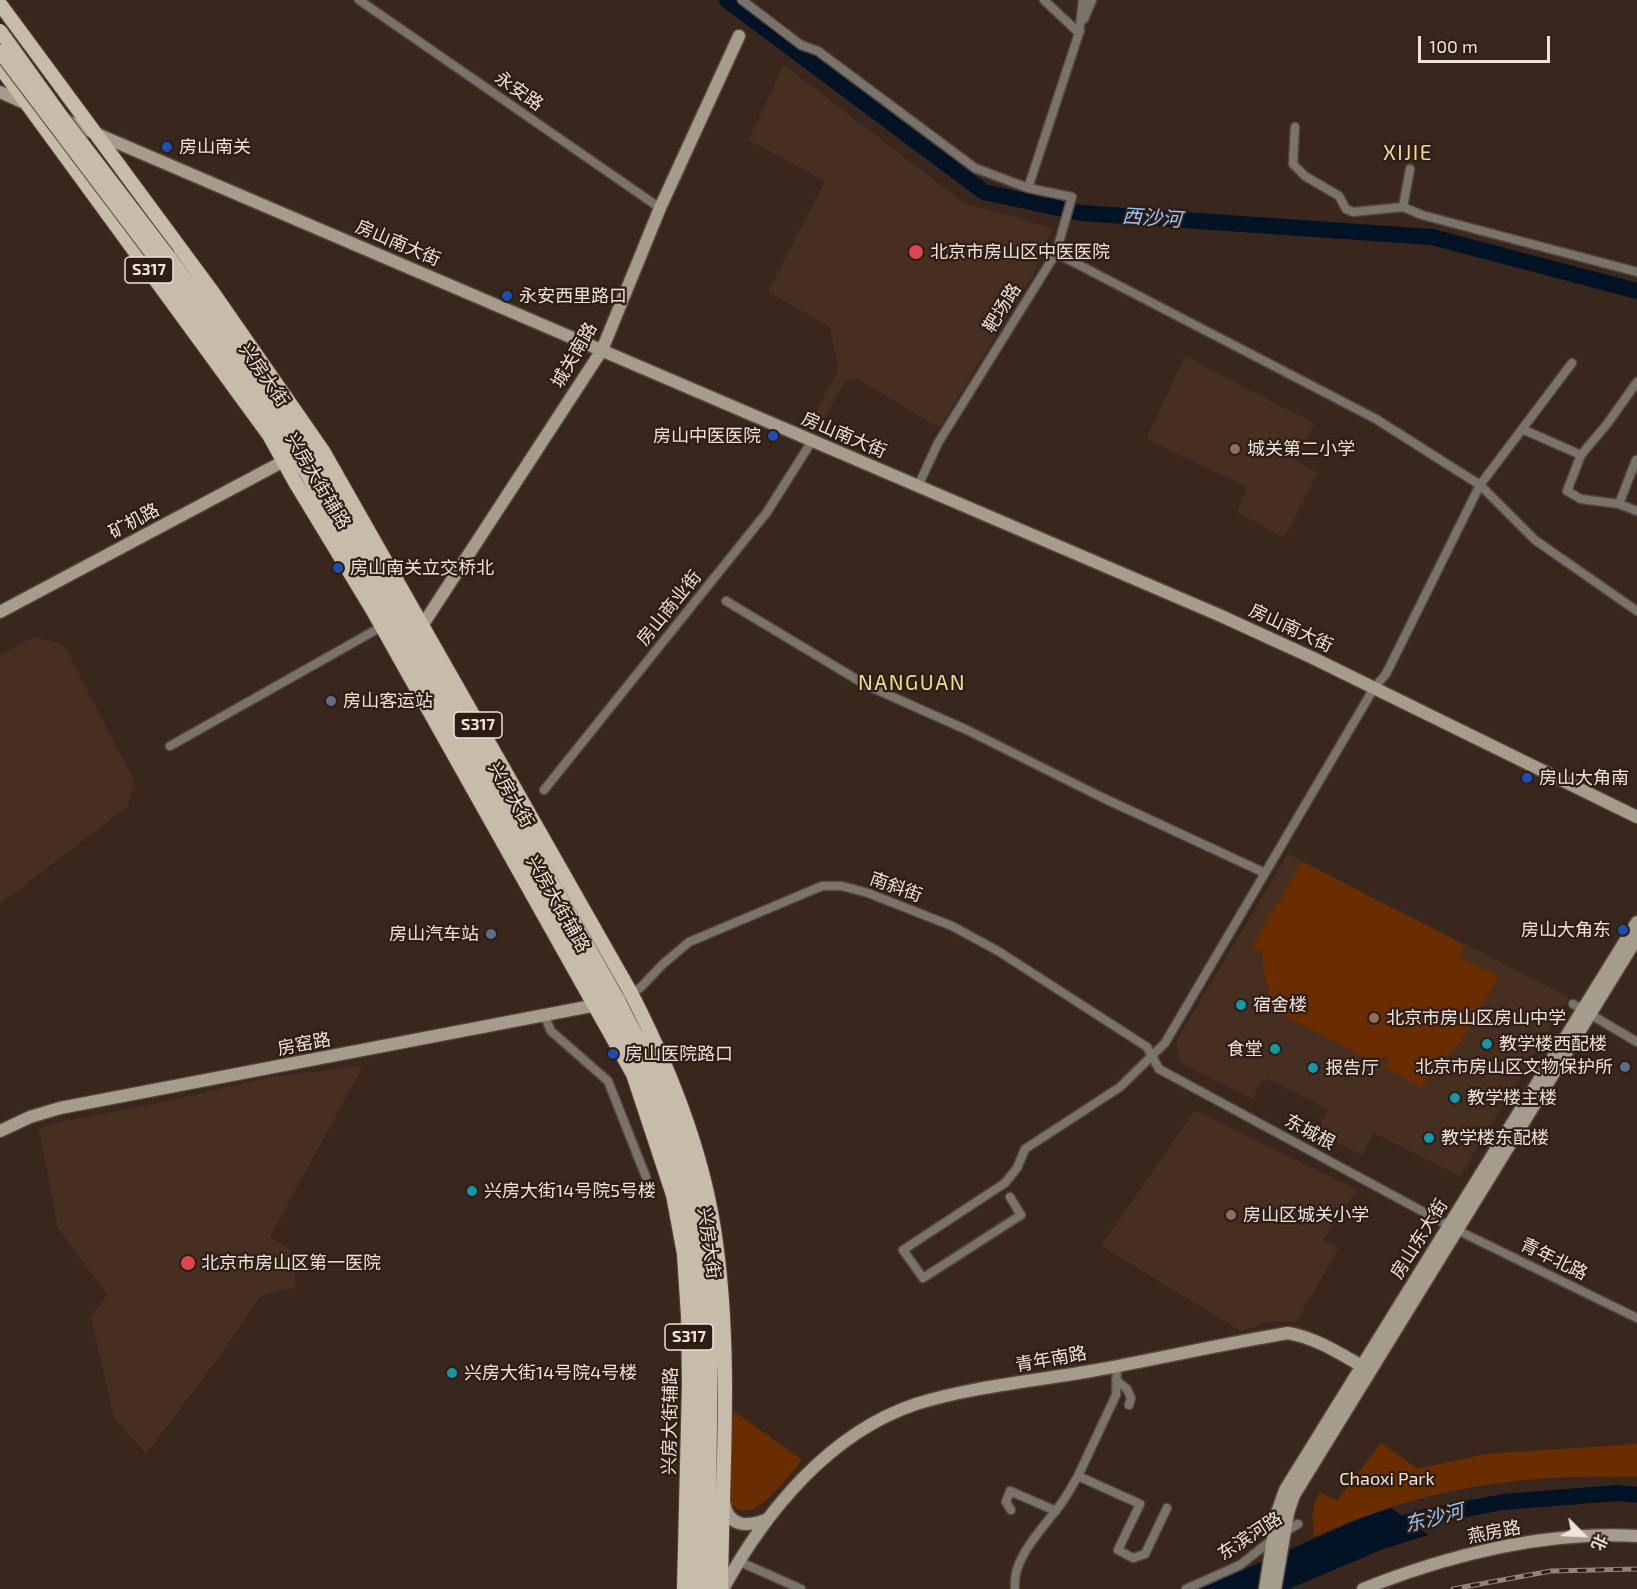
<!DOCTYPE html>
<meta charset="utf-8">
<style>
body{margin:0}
#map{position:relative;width:1637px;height:1589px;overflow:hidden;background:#39271d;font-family:"Exo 2","Noto Sans SC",sans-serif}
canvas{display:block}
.north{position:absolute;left:1553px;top:1505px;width:60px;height:60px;-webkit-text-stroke:4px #2e1d14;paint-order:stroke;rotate:114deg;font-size:16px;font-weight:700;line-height:24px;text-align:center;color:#eee2db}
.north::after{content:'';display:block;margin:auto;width:21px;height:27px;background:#eee2db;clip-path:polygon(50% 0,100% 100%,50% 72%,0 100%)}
.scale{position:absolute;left:1418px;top:36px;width:132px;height:27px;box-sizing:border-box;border:3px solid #eee2db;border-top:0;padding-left:8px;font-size:18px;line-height:21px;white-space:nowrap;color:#eee2db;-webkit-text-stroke:4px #2e1d14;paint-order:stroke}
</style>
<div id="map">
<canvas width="1637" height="1589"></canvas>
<div class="north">北</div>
<div class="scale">100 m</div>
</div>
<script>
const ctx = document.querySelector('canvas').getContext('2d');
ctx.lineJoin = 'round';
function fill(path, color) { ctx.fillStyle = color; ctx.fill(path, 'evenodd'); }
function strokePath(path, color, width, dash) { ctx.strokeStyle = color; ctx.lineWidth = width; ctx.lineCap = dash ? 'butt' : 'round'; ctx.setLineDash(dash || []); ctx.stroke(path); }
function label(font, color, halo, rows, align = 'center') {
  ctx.font = font + ' "Exo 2","Noto Sans SC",sans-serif'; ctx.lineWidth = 4.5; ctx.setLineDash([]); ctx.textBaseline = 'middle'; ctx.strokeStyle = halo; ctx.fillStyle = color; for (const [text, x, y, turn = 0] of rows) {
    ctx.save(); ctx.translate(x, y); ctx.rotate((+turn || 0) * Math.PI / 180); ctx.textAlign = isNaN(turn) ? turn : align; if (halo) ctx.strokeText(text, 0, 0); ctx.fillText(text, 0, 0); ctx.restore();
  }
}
fill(new Path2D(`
 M 784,65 L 964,203 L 1053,228 L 1033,275 L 939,428 L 858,379 L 845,381 L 823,422 L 813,417 L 838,370 L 830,327 L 768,292 L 825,181 L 748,140 Z
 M 1185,356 L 1315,424 L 1295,460 L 1318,473 L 1284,538 L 1237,512 L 1247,487 L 1146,439 Z
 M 34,637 L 64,644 L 134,781 L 128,806 L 0,904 L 0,655 Z
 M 1288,854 L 1569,997 L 1460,1176 L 1373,1133 L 1362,1155 L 1316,1132 L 1328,1109 L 1268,1079 L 1262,1081 L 1253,1099 L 1184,1065 L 1178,1056 L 1176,1046 L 1178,1038 Z
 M 363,1066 L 270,1237 L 290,1249 L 296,1287 L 261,1295 L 222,1353 L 146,1454 L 114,1418 L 91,1317 L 107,1295 L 58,1228 L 39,1129 L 50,1124 L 168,1101 L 270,1077 Z
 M 1195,1110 L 1357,1190 L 1323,1240 L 1339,1248 L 1296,1322 L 1269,1322 L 1241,1331 L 1101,1246 Z`), '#462e20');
fill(new Path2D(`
 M 1302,862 L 1464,945 L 1458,956 L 1499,977 L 1459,1044 L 1450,1054 L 1438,1061 L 1422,1087 L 1385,1068 L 1389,1059 L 1383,1056 L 1379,1065 L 1285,1016 L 1288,1005 L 1284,1003 L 1278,1012 L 1269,1007 L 1265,1002 L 1270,990 L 1264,974 L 1263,953 L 1252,947 Z
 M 735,1412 L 802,1460 C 789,1475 744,1540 728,1496 L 732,1417 Z
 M 1381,1443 L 1418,1469 L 1485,1454 L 1637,1444 L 1637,1477 C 1520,1473 1421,1488 1314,1537 C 1312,1517 1311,1509 1320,1492 L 1337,1501 Z`), '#6a2d00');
fill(new Path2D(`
 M 1391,1508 L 1428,1535 L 1383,1549 L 1289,1589 L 1200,1589 L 1359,1519 Z`), '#021325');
strokePath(new Path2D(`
 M 727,0 L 984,192 L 1081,213 L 1432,237 L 1637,291
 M 1389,1527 L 1430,1516 L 1503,1502 L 1618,1493 L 1637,1495`), '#021325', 16);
const street = new Path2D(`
 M 359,0 L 660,208
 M 742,0 L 801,45 L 818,51 L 975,168 L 1028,188
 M 1044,0 L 1079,33 L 1080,31
 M 1084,19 L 1092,0
 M 1295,127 L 1293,164 L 1305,176 L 1339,196 L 1346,209 L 1353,212 L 1403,207
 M 1410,169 L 1403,207 L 1422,215 L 1637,272
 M 1056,253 L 1376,419 L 1480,485 L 1535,540 L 1637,611
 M 1522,429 L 1581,455 L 1607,424 L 1637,382
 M 1581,455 L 1567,491 L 1581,499 L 1619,504 L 1637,511
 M 918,486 L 938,443 L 1056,253 L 1072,197 L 1028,188 L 1079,33 L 1083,0
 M 1619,504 L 1636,460
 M 726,601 L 866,685 L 967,730 L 1099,796 L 1265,873
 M 170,746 L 381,627
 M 544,790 L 767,512 L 812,441
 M 627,995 L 640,988 L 663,964 L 689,942 L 822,886 L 842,886 L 868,893 L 952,926 L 998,951 L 1147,1047 L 1159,1069 L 1457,1230 L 1637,1318
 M 1573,1004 L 1637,1042
 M 544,1015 L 551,1031 L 608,1081 L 646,1177
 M 1010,1197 L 1021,1215 L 923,1278 L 903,1250 L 1005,1183 L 1017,1168 L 1025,1149 L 1120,1087 L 1165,1043 L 1374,688 L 1386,674 L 1480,485 L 1572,363
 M 1117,1366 L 1116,1395 L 1078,1476 L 1140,1504 L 1118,1550 L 1133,1558 L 1145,1554 L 1167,1508
 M 1116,1380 L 1127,1389 L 1131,1398 L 1129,1405
 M 1011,1510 L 1006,1502 L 1010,1491 L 1056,1511
 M 738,1561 L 801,1589
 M 1015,1587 C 1012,1558 1044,1527 1060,1505 C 1067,1496 1072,1486 1078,1476
 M 1186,1589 L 1240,1565 L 1273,1539 L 1298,1524`);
const secondary = new Path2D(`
 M 0,92 L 29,105
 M 62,119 L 1219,615 L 1313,658 L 1637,817
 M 0,612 L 284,461
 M 418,632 L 602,350 L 660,208 L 739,36
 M 0,1131 L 30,1117 L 60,1108 L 602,1004
 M 724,1502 C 728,1528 748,1527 768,1519
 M 723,1589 C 765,1512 829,1433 916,1404 C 970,1387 1034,1381 1091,1371 C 1157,1359 1222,1344 1288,1333 C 1317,1338 1342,1355 1367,1369
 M 1265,1589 L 1277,1513 L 1285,1490 L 1637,922
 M 1275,1589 L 1288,1513 L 1294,1495 L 1637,938
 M 1363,1589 C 1449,1555 1544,1531 1637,1536`);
const primary = new Path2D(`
 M 0,4 L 214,294 L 216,302
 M 0,67 L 269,435 L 295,482 L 372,609 L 633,1074 L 673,1195 L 684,1254 L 688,1316 L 689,1384 L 684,1589
 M 168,256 L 271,393 L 314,460 L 618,1000 L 650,1063 L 677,1134 L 693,1189 L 705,1252 L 711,1338 L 708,1589
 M 157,260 L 261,400 L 306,472 L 608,1002 C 638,1062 666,1123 682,1189 C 701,1266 700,1346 699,1425 C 698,1479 697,1534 696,1589
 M 214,294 L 323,451 L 631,993 C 670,1069 705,1158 716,1243 C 732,1358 722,1473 721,1589`);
strokePath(street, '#56453b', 11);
strokePath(secondary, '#56453b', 15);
strokePath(primary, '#56453b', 16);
strokePath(street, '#79736b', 8);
strokePath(secondary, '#a59c8e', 12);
strokePath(primary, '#c7bbaa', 14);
const rail = new Path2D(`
 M 1453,1589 L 1551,1571 L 1637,1569`);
strokePath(rail, '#92837b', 5);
strokePath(rail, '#2e1d14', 3, [9]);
const primaryBridge = new Path2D(`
 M 0,31 L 61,116 L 168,256
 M 0,52 L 157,260`);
strokePath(primaryBridge, '#56453b', 16, []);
strokePath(primaryBridge, '#c7bbaa', 14);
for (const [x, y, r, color] of [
 [167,147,6,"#1a4fb4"],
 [916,252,8,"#e0444e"],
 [507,296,6,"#1a4fb4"],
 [773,436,6,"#1a4fb4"],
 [1235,449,6,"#8d6e63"],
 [338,568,6,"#1a4fb4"],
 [331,701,6,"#5c6f8a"],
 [1527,778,6,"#1a4fb4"],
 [1623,930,6,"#1a4fb4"],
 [491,934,6,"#5c6f8a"],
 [1241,1005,6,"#0f9aa8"],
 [1374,1018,6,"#8d6e63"],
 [1487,1044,6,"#0f9aa8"],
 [1275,1049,6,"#0f9aa8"],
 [613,1054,6,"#1a4fb4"],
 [1625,1067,6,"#5c6f8a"],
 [1313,1068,6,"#0f9aa8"],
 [1455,1098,6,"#0f9aa8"],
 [1429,1138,6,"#0f9aa8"],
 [472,1191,6,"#0f9aa8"],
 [1231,1215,6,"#8d6e63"],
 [188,1263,8,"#e0444e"],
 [452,1373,6,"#0f9aa8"]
]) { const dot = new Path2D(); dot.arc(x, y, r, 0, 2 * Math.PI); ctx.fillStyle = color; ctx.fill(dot); strokePath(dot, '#2e1d14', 2); }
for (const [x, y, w] of [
 [149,270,48],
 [478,725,48],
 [689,1337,48]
]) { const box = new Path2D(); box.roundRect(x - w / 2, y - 13, w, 26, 4.5); ctx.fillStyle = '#2e1d14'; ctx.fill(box); strokePath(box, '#eee2db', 1.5); }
label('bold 16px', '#eee2db', null, [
 ["S317",149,270],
 ["S317",478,725],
 ["S317",689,1337]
]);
label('18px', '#eee2db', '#2e1d14', [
 ["永安路",519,91,35],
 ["房山南大街",398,243,23],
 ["靶场路",1002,308,-58],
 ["城关南路",574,355,-60],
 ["兴房大街",264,375,55],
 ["房山南大街",844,435,23],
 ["兴房大街辅路",318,481,59],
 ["矿机路",134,521,-28],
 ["房山商业街",669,608,-51],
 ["房山南大街",1291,628,25],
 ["兴房大街",511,795,60],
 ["南斜街",896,887,20],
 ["兴房大街辅路",558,904,60],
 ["房窑路",304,1044,-11],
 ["东城根",1310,1132,28],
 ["房山东大街",1419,1239,-58],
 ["兴房大街",709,1243,82],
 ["青年北路",1554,1259,26],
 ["青年南路",1051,1359,-10],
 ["兴房大街辅路",670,1421,-89],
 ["燕房路",1494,1532,-11],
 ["东滨河路",1250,1536,-33]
]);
label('18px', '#eee2db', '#2e1d14', [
 ["房山南关",179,147],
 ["北京市房山区中医医院",930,252],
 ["永安西里路口",519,296],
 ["房山中医医院",761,436,"right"],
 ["城关第二小学",1247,449],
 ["房山南关立交桥北",350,568],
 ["房山客运站",343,701],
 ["房山大角南",1539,778],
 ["房山大角东",1611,930,"right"],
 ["房山汽车站",479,934,"right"],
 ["宿舍楼",1253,1005],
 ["北京市房山区房山中学",1386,1018],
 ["教学楼西配楼",1499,1044],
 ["食堂",1263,1049,"right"],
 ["房山医院路口",625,1054],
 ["北京市房山区文物保护所",1613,1067,"right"],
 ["报告厅",1325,1068],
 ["教学楼主楼",1467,1098],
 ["教学楼东配楼",1441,1138],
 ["兴房大街14号院5号楼",484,1191],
 ["房山区城关小学",1243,1215],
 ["北京市房山区第一医院",201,1263],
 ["兴房大街14号院4号楼",464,1373]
], 'left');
label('18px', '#f5dfd4', '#2e1d14', [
 ["Chaoxi Park",1387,1479]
]);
label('italic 20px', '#93c4f4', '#2e1d14', [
 ["西沙河",1152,218,4],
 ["东沙河",1434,1518,-14]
]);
ctx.letterSpacing = '1.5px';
label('21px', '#f1db8d', '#2e1d14', [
 ["XIJIE",1408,153],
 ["NANGUAN",912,683]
]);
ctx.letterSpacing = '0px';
</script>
